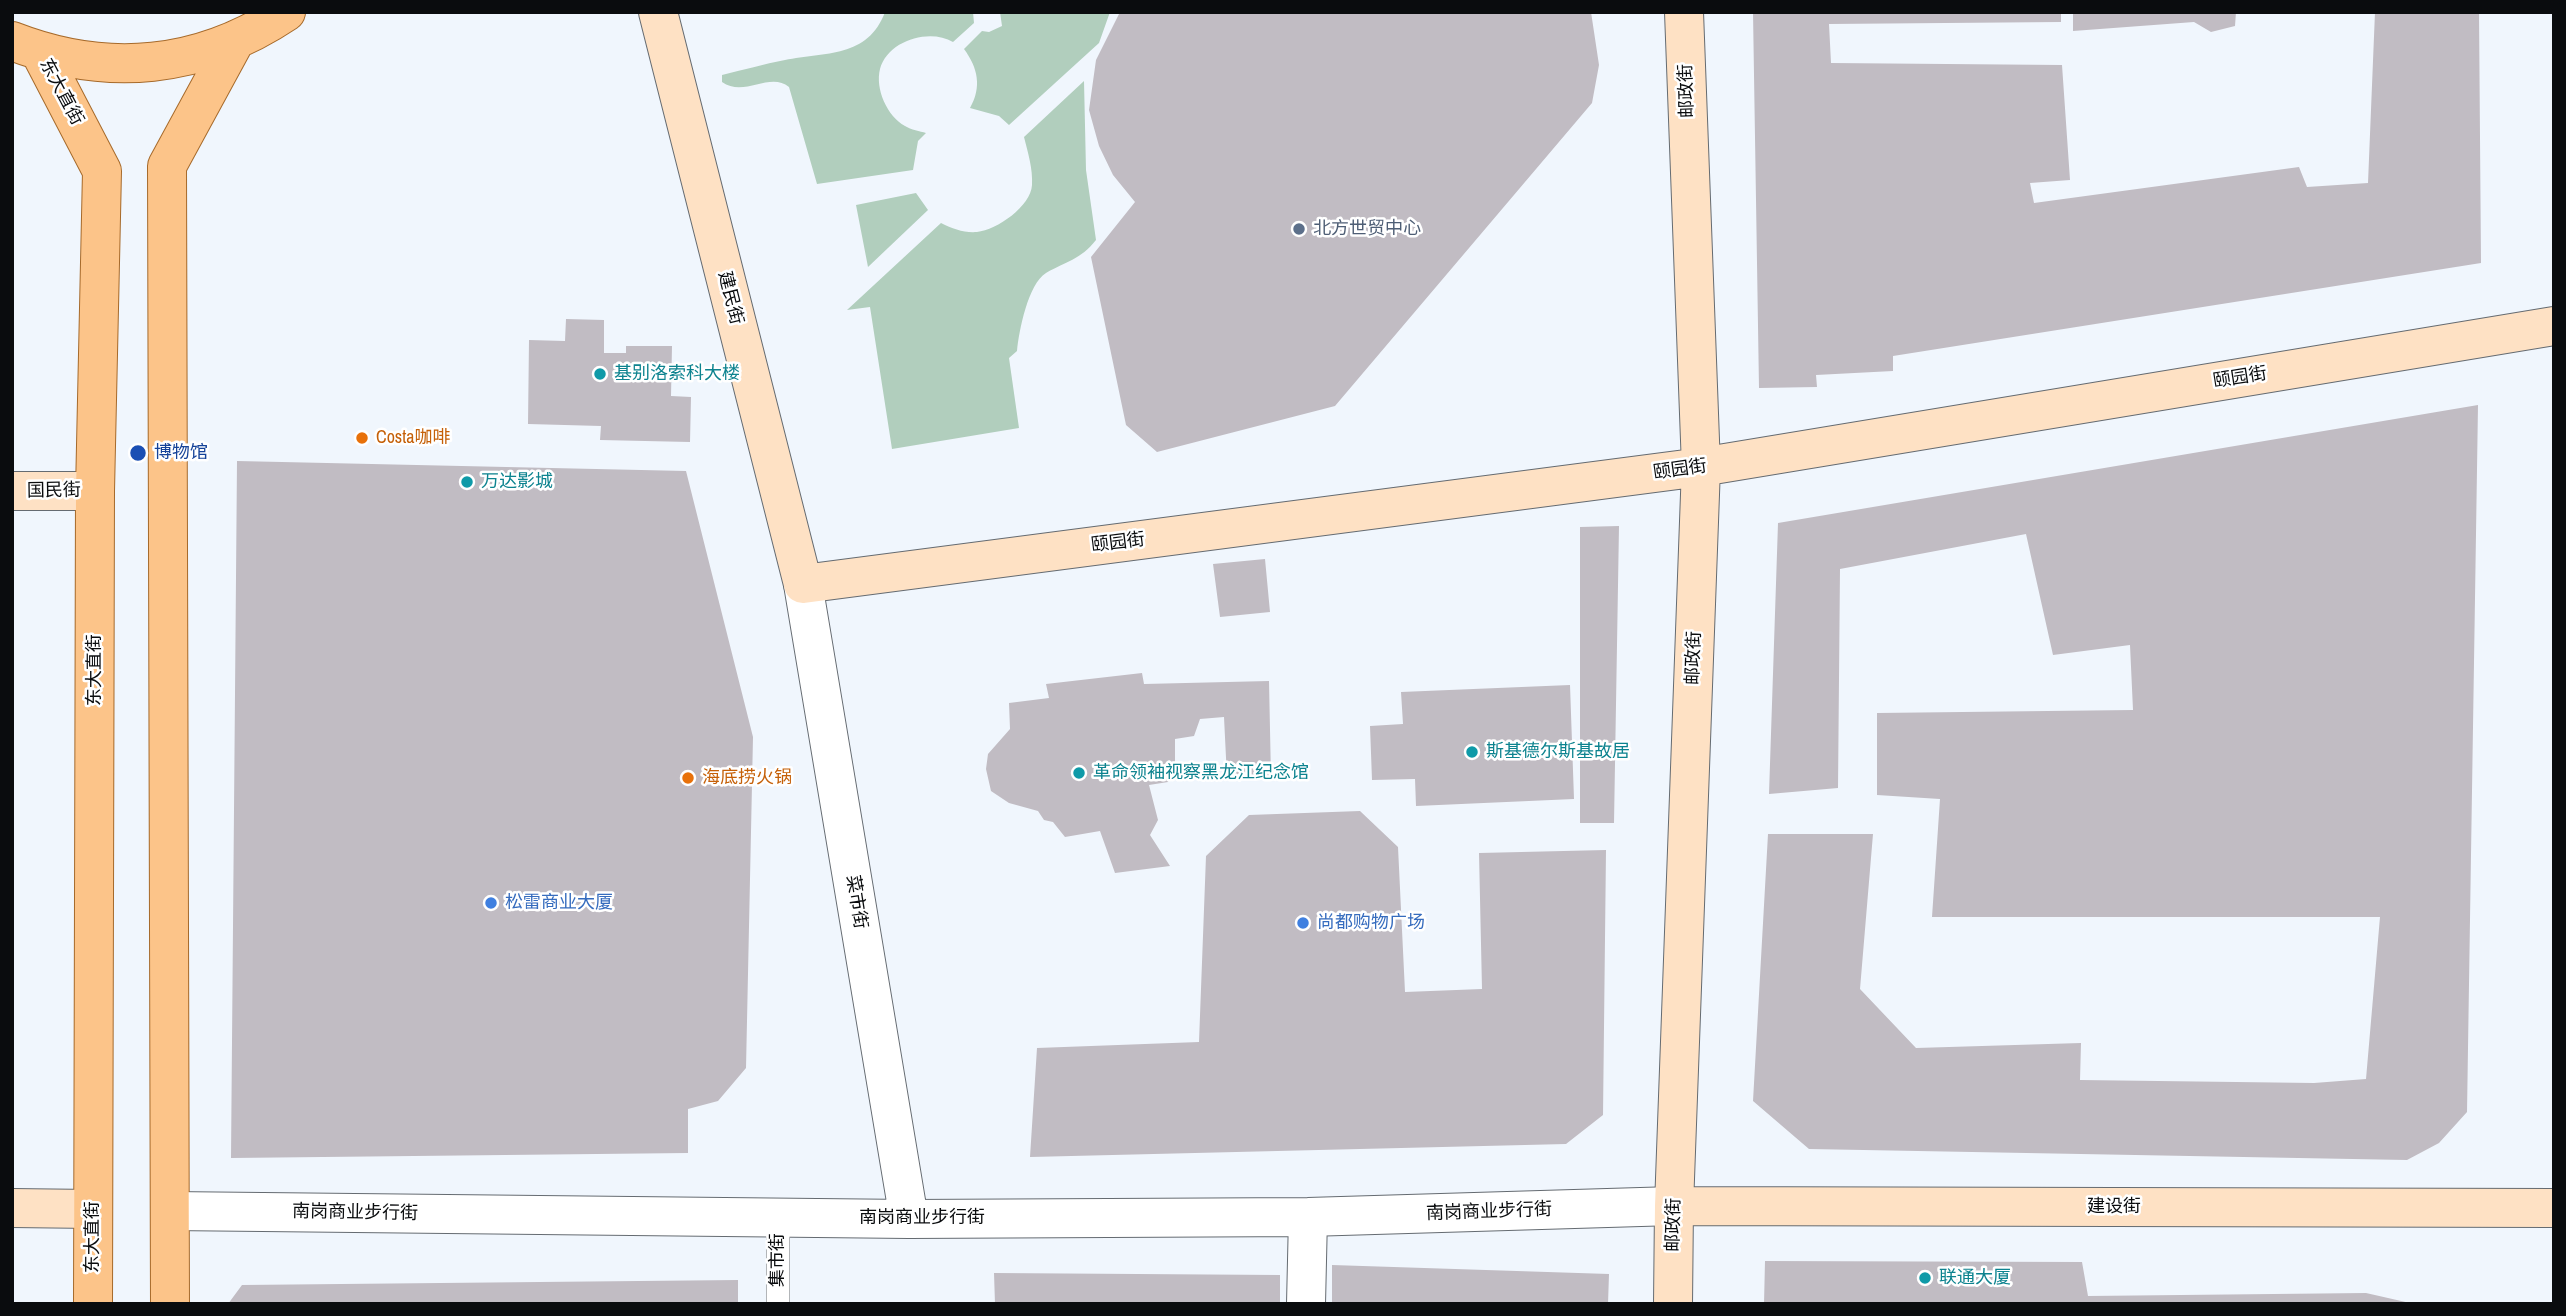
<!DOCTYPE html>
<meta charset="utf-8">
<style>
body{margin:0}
#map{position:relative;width:2566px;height:1316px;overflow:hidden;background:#f0f6fd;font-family:"Archivo Narrow",sans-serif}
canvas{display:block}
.frame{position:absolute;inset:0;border:14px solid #0a0c0e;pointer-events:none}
</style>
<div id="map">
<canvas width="2566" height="1316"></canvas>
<div class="frame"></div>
</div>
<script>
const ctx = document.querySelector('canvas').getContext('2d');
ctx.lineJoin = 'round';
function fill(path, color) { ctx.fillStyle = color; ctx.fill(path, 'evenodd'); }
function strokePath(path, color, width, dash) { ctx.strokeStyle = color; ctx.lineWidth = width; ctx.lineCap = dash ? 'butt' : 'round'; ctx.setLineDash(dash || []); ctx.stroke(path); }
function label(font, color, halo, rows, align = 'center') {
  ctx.font = font + ' "Archivo Narrow","Noto Sans SC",sans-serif'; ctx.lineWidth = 5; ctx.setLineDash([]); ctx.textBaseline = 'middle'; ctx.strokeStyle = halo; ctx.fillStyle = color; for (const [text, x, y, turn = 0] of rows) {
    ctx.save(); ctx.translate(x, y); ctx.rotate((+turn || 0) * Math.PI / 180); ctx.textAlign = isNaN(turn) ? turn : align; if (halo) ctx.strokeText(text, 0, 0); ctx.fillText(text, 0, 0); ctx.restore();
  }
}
fill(new Path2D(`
 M 885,12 L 973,12 L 974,23 L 953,42 C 930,28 888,40 880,69 C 875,89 887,116 905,126 C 911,130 920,131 926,133 L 918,141 L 913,170 L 817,184 L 789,87 C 770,71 744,98 722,82 L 722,75 C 743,70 764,64 785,60 C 825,52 868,58 885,12 Z
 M 1000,12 L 1110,12 L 1099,43 L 1009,125 L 999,116 L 970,108 C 982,87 978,68 964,49 L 982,31 L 989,32 L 1002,26 Z
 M 1084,81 L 1086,170 L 1096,240 C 1080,260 1067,261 1046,273 C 1028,284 1019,331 1017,351 L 1009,358 L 1019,428 L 892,449 L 870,307 L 847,310 L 941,223 C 953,229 964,233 977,232 C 997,230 1031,206 1032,185 C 1033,169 1028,153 1024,137 Z
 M 916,193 L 928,210 L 868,267 L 856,205 Z`), '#b1cebd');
fill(new Path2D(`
 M 1120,12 L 1591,12 L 1599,65 L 1592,103 L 1335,406 L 1157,452 L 1126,425 L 1091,257 L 1135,202 L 1113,175 L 1099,146 L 1089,110 L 1096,60 Z
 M 1753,12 L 2061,12 L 2061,22 L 1829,24 L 1831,63 L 2062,65 L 2070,180 L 2030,183 L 2034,203 L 2299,167 L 2307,187 L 2368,183 L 2375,12 L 2479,12 L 2481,263 L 1893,356 L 1893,371 L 1816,375 L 1817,387 L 1759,388 Z
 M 2073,12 L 2236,12 L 2235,26 L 2211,32 L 2194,22 L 2073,31 Z
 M 566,319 L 604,320 L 604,353 L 626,353 L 626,346 L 672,346 L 671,396 L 691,397 L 690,442 L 600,440 L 601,426 L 528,424 L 529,340 L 565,341 Z
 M 2478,405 L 2467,1112 L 2439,1143 L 2407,1160 L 1809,1149 L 1753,1101 L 1768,834 L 1873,834 L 1860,989 L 1916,1048 L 2081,1043 L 2080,1080 L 2314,1083 L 2366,1079 L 2380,917 L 1932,917 L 1940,799 L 1877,795 L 1877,713 L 2133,710 L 2130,645 L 2053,655 L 2026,534 L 1840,569 L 1838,788 L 1769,794 L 1778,523 Z
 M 237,461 L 686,471 L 753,737 L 746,1068 L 718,1101 L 688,1109 L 688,1153 L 231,1158 Z
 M 1619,526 L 1614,823 L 1580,823 L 1580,527 Z
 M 1265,559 L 1270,612 L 1220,617 L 1213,564 Z
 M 1142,673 L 1144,684 L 1269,681 L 1271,778 L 1227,778 L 1224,717 L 1200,719 L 1194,736 L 1175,739 L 1175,763 L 1168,782 L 1149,785 L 1158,820 L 1150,835 L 1170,866 L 1115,873 L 1100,831 L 1065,837 L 1053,822 L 1044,820 L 1038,811 L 1009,803 L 991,791 L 986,769 L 988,754 L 1010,729 L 1009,703 L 1049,698 L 1046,684 Z
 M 1570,685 L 1574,799 L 1416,806 L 1415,779 L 1372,780 L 1370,726 L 1403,724 L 1401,692 Z
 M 1360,811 L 1398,847 L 1405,992 L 1482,989 L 1479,853 L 1606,850 L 1603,1115 L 1566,1144 L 1030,1157 L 1037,1048 L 1199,1042 L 1206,856 L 1249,815 Z
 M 1765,1261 L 2082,1262 L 2088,1296 L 2366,1293 L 2410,1303 L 1764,1304 Z
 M 1332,1265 L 1609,1274 L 1608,1304 L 1332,1304 Z
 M 994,1273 L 1280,1275 L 1280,1304 L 995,1304 Z
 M 738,1280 L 738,1304 L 228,1304 L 242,1285 Z`), '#c1bcc3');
const lane = new Path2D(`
 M 778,1217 L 778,1304`);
const street = new Path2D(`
 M 803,584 L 909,1219
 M 170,1211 L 909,1219 L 1308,1217 L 1674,1206
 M 1306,1304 L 1308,1217`);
const secondary = new Path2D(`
 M 658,12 L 803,584 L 1701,467 L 2554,326
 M 12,491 L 95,491
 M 1674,1206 L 2554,1208
 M 12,1208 L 93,1209
 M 1673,1304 L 1674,1206 L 1701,467 L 1684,12`);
const primary = new Path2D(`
 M 12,41 C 107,78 201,69 286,12
 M 40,52 L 102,171 L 95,491 L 93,1304
 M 170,1304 L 167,166 L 235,41`);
strokePath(lane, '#656b71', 24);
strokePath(street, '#656b71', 40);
strokePath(secondary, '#656b71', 40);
strokePath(primary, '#a66a2b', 40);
strokePath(lane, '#fff', 23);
strokePath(street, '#fff', 38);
strokePath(secondary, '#fee1c4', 38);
strokePath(primary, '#fcc489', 38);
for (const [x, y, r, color] of [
 [1299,229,7,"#5c6f8a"],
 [600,374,7,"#0f9aa8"],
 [362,438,7,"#e8710a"],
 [138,453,9,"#1a4fb4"],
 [467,482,7,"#0f9aa8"],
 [1472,752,7,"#0f9aa8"],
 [1079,773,7,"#0f9aa8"],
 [688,778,7,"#e8710a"],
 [491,903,7,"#3f7fe0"],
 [1303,923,7,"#3f7fe0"],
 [1925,1278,7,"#0f9aa8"]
]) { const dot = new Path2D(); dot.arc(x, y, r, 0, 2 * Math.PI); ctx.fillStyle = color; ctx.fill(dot); strokePath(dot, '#fff', 2.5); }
label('18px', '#0a0c0e', '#fff', [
 ["邮政街",1687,91,-92],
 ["东大直街",61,92,62],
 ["建民街",730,298,76],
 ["颐园街",2240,378,-9],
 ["颐园街",1680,470,-8],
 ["国民街",54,491,-1],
 ["颐园街",1118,543,-7],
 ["邮政街",1694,658,-88],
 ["东大直街",95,670,-90],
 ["菜市街",856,902,81],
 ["建设街",2114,1207],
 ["南岗商业步行街",1489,1212,-2],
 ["南岗商业步行街",355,1213,1],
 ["南岗商业步行街",922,1218],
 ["邮政街",1674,1225,-89],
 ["东大直街",93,1237,-90],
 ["集市街",778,1260,-90]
]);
label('18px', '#4e5e75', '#fff', [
 ["北方世贸中心",1313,229]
], 'left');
label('18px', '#0d838f', '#fff', [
 ["基别洛索科大楼",614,374],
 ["万达影城",481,482],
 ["斯基德尔斯基故居",1486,752],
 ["革命领袖视察黑龙江纪念馆",1093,773],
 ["联通大厦",1939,1278]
], 'left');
label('18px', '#c56008', '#fff', [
 ["Costa咖啡",376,438],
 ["海底捞火锅",702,778]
], 'left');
label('18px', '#164399', '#fff', [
 ["博物馆",154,453]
], 'left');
label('18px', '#366cbe', '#fff', [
 ["松雷商业大厦",505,903],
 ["尚都购物广场",1317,923]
], 'left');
</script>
